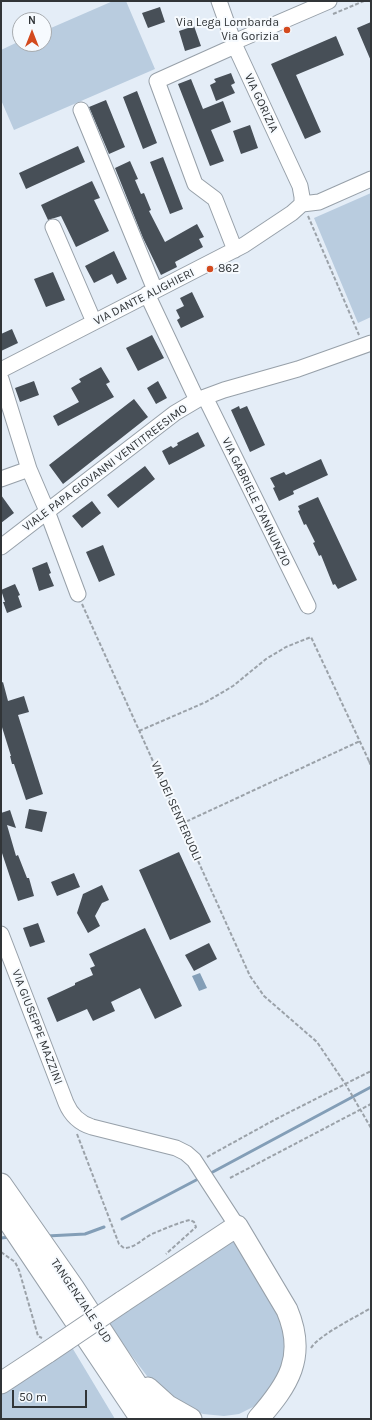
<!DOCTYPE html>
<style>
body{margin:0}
#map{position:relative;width:372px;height:1420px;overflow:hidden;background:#e4edf7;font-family:Karla,sans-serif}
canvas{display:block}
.frame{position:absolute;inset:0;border:2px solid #313538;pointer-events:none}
.north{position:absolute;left:12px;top:12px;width:40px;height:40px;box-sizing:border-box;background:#f6fafe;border:1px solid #a7abaf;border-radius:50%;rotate:0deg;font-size:11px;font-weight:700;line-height:16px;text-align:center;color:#313538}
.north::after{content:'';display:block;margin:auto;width:14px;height:18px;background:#d34a1e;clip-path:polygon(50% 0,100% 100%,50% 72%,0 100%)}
.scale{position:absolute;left:12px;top:1390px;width:75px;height:18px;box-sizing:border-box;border:2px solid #313538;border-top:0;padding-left:5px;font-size:12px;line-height:14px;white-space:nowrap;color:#313538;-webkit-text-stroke:3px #f6fafe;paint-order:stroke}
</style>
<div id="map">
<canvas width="372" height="1420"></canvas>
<div class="frame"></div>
<div class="north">N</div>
<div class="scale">50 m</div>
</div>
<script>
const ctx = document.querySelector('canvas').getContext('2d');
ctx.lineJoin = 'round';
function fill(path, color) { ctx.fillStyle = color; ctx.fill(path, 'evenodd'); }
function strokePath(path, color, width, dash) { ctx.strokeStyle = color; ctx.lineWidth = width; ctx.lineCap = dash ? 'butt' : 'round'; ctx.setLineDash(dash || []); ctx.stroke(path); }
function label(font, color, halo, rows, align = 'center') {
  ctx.font = font + ' Karla,sans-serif'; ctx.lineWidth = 4; ctx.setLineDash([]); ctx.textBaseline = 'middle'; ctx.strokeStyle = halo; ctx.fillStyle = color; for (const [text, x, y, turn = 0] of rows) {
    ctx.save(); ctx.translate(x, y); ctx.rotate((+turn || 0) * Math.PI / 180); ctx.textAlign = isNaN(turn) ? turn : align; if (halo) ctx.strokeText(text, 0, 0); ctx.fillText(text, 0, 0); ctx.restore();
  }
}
fill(new Path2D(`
 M 113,1 L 126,1 L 155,69 L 14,130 L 1,100 L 1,50 L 20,41 L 20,44 L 44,44 L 44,31 Z
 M 371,193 L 371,317 L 358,323 L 314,218 Z
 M 236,1235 L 287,1325 L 287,1364 L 266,1397 L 253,1407 L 239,1414 L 224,1416 L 203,1414 L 179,1404 L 153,1384 L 107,1323 Z
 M 70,1344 L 115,1419 L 1,1419 L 1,1393 Z`), '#b9ccdf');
fill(new Path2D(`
 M 200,973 L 207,988 L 199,991 L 192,976 Z`), '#839eb7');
strokePath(new Path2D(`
 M 209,1174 L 371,1087
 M 122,1219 L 200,1178
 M 47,1236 L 85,1234 L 104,1227
 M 1,1238 L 10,1237`), '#839eb7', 3);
fill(new Path2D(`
 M 160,7 L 165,22 L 148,28 L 142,13 Z
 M 371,22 L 371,61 L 357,28 Z
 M 194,26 L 201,46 L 185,51 L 179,31 Z
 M 336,36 L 344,55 L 296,75 L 321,132 L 305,139 L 271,64 Z
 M 231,73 L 235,83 L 231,85 L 235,93 L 216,101 L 210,85 L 216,82 L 214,79 Z
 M 191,79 L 203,109 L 223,101 L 231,122 L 211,130 L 224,161 L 210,166 L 178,84 Z
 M 137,91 L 157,143 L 143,149 L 123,97 Z
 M 106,100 L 125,147 L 109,154 L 89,107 Z
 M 250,125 L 258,148 L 241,154 L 233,131 Z
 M 78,146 L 85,162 L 26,189 L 19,173 Z
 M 163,157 L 183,209 L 170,214 L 150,162 Z
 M 130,161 L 138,179 L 135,180 L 141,194 L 144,193 L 151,210 L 149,211 L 165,242 L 197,224 L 204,237 L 199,239 L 203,247 L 175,262 L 177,267 L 161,275 L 143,238 L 115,168 Z
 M 92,181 L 100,198 L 94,200 L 109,231 L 76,247 L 61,216 L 48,220 L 41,205 Z
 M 114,251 L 127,279 L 117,284 L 112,274 L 94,283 L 85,266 Z
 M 53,272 L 65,300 L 46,307 L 34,279 Z
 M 192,292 L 204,317 L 181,328 L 177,320 L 180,318 L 176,310 L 184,306 L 180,298 Z
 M 12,329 L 18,343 L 1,351 L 1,334 Z
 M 152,335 L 164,358 L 138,371 L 126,348 Z
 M 101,367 L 110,382 L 106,384 L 114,397 L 58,426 L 53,416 L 79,402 L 71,388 L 81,382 L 79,379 Z
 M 34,381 L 39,395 L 20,402 L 15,388 Z
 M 158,381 L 167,398 L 156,404 L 147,388 Z
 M 134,399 L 148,417 L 63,484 L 49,465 Z
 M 239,406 L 240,409 L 247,406 L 265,445 L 250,452 L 231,410 Z
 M 198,432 L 205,446 L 169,465 L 162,451 L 171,446 L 173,448 L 178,445 L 177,443 Z
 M 321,459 L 328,475 L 293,491 L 294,494 L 279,501 L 273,488 L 275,487 L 270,478 L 284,472 L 286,475 Z
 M 145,466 L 155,479 L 118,508 L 107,495 Z
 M 1,495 L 14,513 L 1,523 Z
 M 318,497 L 357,580 L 338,589 L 335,584 L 333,585 L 321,555 L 319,556 L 313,543 L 315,542 L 306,524 L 304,525 L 298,511 L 300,510 L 298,506 Z
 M 92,501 L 101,513 L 82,528 L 72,516 Z
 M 103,545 L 115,575 L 99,582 L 86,552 Z
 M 47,562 L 51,573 L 49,574 L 54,586 L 39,591 L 32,568 Z
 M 15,584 L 20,595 L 18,596 L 22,607 L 7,613 L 3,602 L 5,602 L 1,590 Z
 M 3,682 L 8,701 L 24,696 L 29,712 L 18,715 L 43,794 L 26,800 L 14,764 L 12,764 L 10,756 L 11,756 L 1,724 L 1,683 Z
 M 29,809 L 47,812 L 42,832 L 25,828 Z
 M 10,810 L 16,828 L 7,825 L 16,856 L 18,855 L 27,878 L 29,878 L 34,896 L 18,901 L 1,850 L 1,813 Z
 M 179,852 L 211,922 L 170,940 L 139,870 Z
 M 74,873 L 80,887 L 57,896 L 51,882 Z
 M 102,885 L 109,900 L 102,903 L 95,916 L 100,926 L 88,933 L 77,913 L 83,894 Z
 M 38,923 L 45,942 L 30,947 L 23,928 Z
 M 145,928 L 182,1006 L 155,1019 L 140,988 L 111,1002 L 115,1011 L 93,1021 L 87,1009 L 57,1022 L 47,998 L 75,985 L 75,983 L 93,975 L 90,968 L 95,966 L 89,954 Z
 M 209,943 L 217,959 L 194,971 L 185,955 Z`), '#474f57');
const minor = new Path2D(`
 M 219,1 L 235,46 L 300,186 L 302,197 L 302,204
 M 234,42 L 329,1
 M 81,110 L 155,290
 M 302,204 L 319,202 L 371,179
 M 53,227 L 94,322
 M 235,250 L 215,199 L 195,184 L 157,81 L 235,46
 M 147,294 L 197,400
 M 1,370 L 244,245 L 292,213 L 302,204
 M 1,379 L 29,469 L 47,511 L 78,594
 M 205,397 L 308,606
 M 1,479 L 29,469
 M 1,547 L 175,413 L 197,400 L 224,390 L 298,369 L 371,343
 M 1,934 L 66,1103 C 71,1115 79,1123 92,1127 L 176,1148 L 186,1153 L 194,1160 L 237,1226`);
const highway = new Path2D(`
 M 1,1184 L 73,1287 L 159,1419
 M 1,1210 L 141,1419
 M 122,1302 L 237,1226 L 287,1310 C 307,1357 288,1385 258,1419
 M 1,1383 L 48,1352
 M 148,1388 L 168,1406 L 191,1419`);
strokePath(minor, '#97a0a9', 17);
strokePath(highway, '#97a0a9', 23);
strokePath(new Path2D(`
 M 370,1 L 371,2
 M 333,14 L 364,1
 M 308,216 L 359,335
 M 82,604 L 250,976 L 264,996 L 317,1042 L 346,1085 L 371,1128
 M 139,731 L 206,702 L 233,686 L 266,659 L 286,647 L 311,637 L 369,761 L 371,759
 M 369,761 L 371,766
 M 181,824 L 360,741
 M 77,1134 L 119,1244 L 124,1248 C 135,1248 142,1239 152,1234 C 164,1229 177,1223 190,1220 L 194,1222 L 196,1227 L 166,1254
 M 207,1157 L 276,1119 L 371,1071
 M 230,1178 L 371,1104
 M 1,1252 L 15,1262 L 19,1270 L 38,1336 L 42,1338
 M 311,1348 C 319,1335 356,1317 371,1308`), '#9ba2a9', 2, [4, 2]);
strokePath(minor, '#fff', 15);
strokePath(highway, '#fff', 21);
const highwayBridge = new Path2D(`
 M 48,1352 L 122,1302`);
strokePath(highwayBridge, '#97a0a9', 23, []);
strokePath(highwayBridge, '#fff', 21);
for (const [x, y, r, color] of [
 [287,30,4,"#d34a1e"],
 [210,269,4,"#d34a1e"]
]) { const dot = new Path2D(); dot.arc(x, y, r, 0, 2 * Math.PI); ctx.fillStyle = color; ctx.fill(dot); strokePath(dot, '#f6fafe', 1.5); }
label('12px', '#313538', '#f6fafe', [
 ["Via Lega Lombarda",279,23],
 ["Via Gorizia",279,37],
 ["862",218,269,"left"]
], 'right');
label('12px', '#313538', '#f6fafe', [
 ["VIA GORIZIA",261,103,65],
 ["VIA DANTE ALIGHIERI",144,297,-27],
 ["VIALE PAPA GIOVANNI VENTITREESIMO",105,468,-37],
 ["VIA GABRIELE D'ANNUNZIO",256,502,64],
 ["VIA DEI SENTERUOLI",176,811,66],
 ["VIA GIUSEPPE MAZZINI",37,1027,69],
 ["TANGENZIALE SUD",81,1301,56]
]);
</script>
